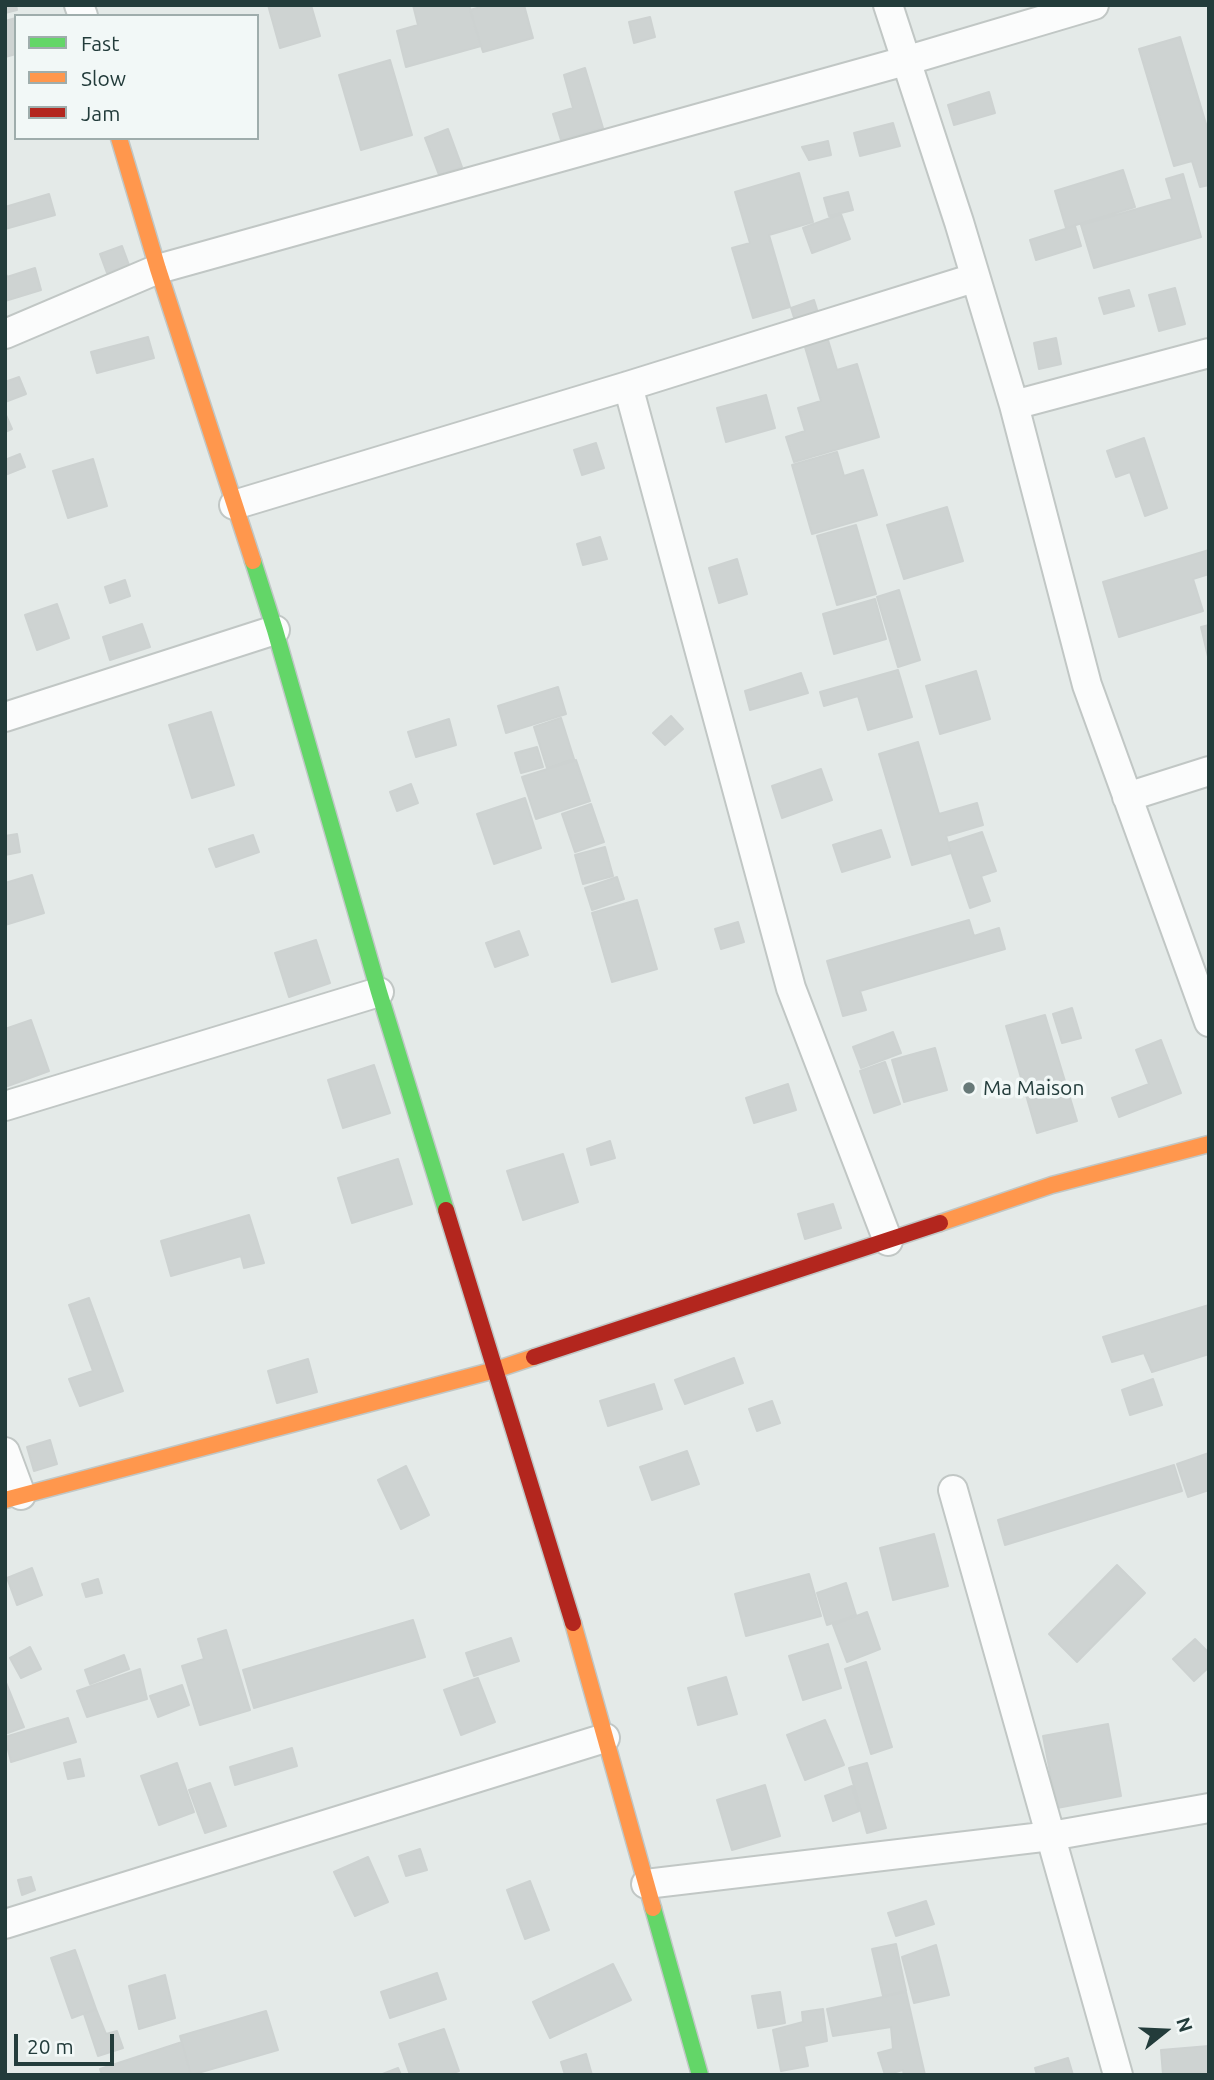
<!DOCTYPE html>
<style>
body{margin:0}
#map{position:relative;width:1214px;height:2080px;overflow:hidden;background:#e4eae8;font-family:Ubuntu,sans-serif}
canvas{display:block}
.frame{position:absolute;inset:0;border:7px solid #233c3b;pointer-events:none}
.legend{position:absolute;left:14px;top:14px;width:245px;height:126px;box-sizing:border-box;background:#f2f8f7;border:2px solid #9fadac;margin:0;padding:9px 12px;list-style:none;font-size:21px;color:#233c3b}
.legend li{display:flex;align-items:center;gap:14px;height:35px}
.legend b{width:35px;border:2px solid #9fadac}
.north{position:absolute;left:1130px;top:1996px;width:70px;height:70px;-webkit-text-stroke:5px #f2f8f7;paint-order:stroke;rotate:72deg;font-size:19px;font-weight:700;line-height:28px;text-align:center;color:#233c3b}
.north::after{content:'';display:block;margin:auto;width:24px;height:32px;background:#233c3b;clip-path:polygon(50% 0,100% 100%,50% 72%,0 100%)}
.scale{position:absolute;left:14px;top:2034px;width:100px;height:32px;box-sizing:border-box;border:4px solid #233c3b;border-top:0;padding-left:9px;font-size:21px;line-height:24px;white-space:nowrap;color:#233c3b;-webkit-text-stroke:5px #f2f8f7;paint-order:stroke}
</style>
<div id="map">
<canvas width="1214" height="2080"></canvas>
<div class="frame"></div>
<ul class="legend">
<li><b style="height:9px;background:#63d668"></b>Fast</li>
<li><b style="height:9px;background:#ff974d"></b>Slow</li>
<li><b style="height:9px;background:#b3261e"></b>Jam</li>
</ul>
<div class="north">N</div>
<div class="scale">20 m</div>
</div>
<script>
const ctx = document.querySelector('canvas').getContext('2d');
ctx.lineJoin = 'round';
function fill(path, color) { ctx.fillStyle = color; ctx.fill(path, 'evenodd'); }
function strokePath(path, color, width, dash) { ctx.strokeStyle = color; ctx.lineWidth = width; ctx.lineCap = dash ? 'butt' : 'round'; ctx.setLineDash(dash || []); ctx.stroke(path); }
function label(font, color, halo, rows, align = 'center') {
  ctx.font = font + ' Ubuntu,sans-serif'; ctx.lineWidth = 7; ctx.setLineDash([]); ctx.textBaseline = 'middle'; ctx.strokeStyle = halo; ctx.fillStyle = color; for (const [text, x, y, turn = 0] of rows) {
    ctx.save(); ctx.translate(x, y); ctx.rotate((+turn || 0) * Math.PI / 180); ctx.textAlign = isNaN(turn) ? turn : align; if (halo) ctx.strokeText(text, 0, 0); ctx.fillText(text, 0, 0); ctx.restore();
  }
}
const building = new Path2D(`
 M 5,5 L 16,5 L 17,10 L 5,13 Z
 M 268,5 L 311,5 L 320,36 L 280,48 Z
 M 413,5 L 469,5 L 481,46 L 406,67 L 397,31 L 418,25 Z
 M 488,5 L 524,5 L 533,38 L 483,52 L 470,10 Z
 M 650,17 L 655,37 L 634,43 L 629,22 Z
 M 16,18 L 16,54 L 5,57 L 5,21 Z
 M 1180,37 L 1209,134 L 1209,185 L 1200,187 L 1192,161 L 1174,166 L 1139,49 Z
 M 390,60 L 412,135 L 361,150 L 339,75 Z
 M 585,68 L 603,128 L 561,140 L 553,114 L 573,108 L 564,75 Z
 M 989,92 L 995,113 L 954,125 L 948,105 Z
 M 893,123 L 900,146 L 860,156 L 854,133 Z
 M 448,129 L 462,167 L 439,175 L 425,138 Z
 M 828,141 L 831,155 L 809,160 L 802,147 Z
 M 1123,170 L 1135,207 L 1066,228 L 1055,191 Z
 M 799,173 L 813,222 L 769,235 L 790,307 L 753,318 L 732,248 L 750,243 L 735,192 Z
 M 1183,174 L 1201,237 L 1094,268 L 1081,225 L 1172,199 L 1166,179 Z
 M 848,192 L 853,210 L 829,216 L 824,198 Z
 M 49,194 L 55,215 L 5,229 L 5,207 Z
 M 841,214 L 850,239 L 812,253 L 803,228 Z
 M 1075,226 L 1081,246 L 1036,260 L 1030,240 Z
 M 122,246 L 129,265 L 107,273 L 100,254 Z
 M 35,268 L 41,290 L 5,301 L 5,271 L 7,277 Z
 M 1175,288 L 1185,324 L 1159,331 L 1149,295 Z
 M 1129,290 L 1134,306 L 1104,314 L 1099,298 Z
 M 814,300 L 819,316 L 796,324 L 791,308 Z
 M 825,330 L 837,370 L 857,364 L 879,437 L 794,462 L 786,437 L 805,431 L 798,408 L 821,401 L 802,337 Z
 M 148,337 L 154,358 L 97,373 L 91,352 Z
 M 1056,338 L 1061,364 L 1039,369 L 1034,343 Z
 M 19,377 L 26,394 L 5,402 L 5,382 Z
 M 766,395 L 775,428 L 726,442 L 717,408 Z
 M 5,413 L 12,429 L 5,432 Z
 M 1144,438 L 1167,508 L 1145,516 L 1130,472 L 1116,477 L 1107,451 Z
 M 596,443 L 604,468 L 582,475 L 574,450 Z
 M 837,452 L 844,476 L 863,470 L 877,515 L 812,534 L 792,465 Z
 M 20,454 L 25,467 L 5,475 L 5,460 Z
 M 93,459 L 107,506 L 68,518 L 53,471 Z
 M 947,507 L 963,561 L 904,579 L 887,525 Z
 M 856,525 L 876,594 L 837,605 L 817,536 Z
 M 600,537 L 607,559 L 583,565 L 577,544 Z
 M 1209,550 L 1209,574 L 1193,579 L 1203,611 L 1119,637 L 1103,582 Z
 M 737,559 L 747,594 L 719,603 L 709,568 Z
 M 125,580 L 130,596 L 110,603 L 105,587 Z
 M 899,590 L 920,660 L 898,667 L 877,597 Z
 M 875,599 L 886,639 L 834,654 L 823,614 Z
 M 57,604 L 69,638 L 37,650 L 25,615 Z
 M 142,624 L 150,647 L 110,660 L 103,637 Z
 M 1209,625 L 1209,661 L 1201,627 Z
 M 898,670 L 912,717 L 868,730 L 858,696 L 824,706 L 820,692 Z
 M 976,671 L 990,719 L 940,734 L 926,686 Z
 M 801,673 L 808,693 L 750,710 L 745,691 Z
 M 558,687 L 566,714 L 506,733 L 498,706 Z
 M 211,712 L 234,785 L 192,798 L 169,725 Z
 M 671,716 L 683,729 L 665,745 L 653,733 Z
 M 561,718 L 574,759 L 547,768 L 534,727 Z
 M 449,719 L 456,745 L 416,757 L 408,732 Z
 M 918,742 L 939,814 L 977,803 L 983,825 L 946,836 L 951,853 L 912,865 L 879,754 Z
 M 537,747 L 543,767 L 521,773 L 515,753 Z
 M 576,760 L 590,801 L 536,819 L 522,777 Z
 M 821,769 L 832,800 L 782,818 L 772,786 Z
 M 411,784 L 418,803 L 397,811 L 390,792 Z
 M 525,798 L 541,848 L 494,864 L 477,814 Z
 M 591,804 L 604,842 L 575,852 L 562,814 Z
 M 881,830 L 890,857 L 842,872 L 833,845 Z
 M 982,832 L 996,871 L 981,876 L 990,901 L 970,908 L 948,843 Z
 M 17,834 L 20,852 L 5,855 L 5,836 Z
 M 253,835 L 259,852 L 216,867 L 209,849 Z
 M 605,847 L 613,876 L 583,884 L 575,855 Z
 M 32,875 L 44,913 L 5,925 L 5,883 Z
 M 617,877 L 624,899 L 592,910 L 585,888 Z
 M 637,900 L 657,969 L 612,982 L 592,913 Z
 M 969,920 L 974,936 L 999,928 L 1005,949 L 860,991 L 866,1010 L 843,1016 L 827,961 Z
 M 738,922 L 744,942 L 721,949 L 715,929 Z
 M 519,931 L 528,955 L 495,967 L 486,943 Z
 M 316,940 L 330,983 L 289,997 L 275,953 Z
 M 1072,1008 L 1081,1038 L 1062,1043 L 1053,1014 Z
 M 1045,1015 L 1077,1121 L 1037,1133 L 1006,1026 Z
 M 31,1020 L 49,1071 L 5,1087 L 5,1029 Z
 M 893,1032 L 901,1053 L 861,1068 L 853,1047 Z
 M 1161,1040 L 1181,1093 L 1119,1117 L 1112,1098 L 1149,1084 L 1136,1050 Z
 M 935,1048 L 947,1090 L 904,1102 L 892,1060 Z
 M 885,1062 L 900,1104 L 874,1113 L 860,1071 Z
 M 374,1065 L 390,1113 L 343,1128 L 328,1080 Z
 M 788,1084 L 796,1110 L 754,1123 L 746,1098 Z
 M 610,1141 L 615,1158 L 591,1165 L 587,1149 Z
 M 563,1154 L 578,1202 L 523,1220 L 507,1171 Z
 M 398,1159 L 412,1204 L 352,1223 L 338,1178 Z
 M 833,1204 L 841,1228 L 805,1239 L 798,1214 Z
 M 249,1215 L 264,1263 L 244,1268 L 241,1256 L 171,1276 L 161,1241 Z
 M 89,1298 L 123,1391 L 80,1406 L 69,1379 L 93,1371 L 69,1305 Z
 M 1209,1305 L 1209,1354 L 1152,1372 L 1144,1353 L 1112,1362 L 1103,1337 Z
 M 734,1358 L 743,1383 L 685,1404 L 675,1380 Z
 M 308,1359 L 317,1392 L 277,1403 L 268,1371 Z
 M 1153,1379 L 1162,1405 L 1130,1415 L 1122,1390 Z
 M 654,1384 L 662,1409 L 608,1426 L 600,1401 Z
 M 772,1401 L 780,1423 L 757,1431 L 749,1409 Z
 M 50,1440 L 57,1464 L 34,1471 L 27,1447 Z
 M 687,1451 L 699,1484 L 652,1500 L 640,1467 Z
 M 1209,1453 L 1209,1490 L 1188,1497 L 1177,1464 Z
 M 1174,1465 L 1182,1491 L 1005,1545 L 998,1520 Z
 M 406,1466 L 429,1515 L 401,1529 L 378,1480 Z
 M 934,1534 L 948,1586 L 893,1600 L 880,1548 Z
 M 1117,1565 L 1145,1593 L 1077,1662 L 1049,1634 Z
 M 32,1568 L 42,1595 L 17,1605 L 7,1578 Z
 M 809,1574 L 821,1616 L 746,1636 L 735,1594 Z
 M 98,1579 L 102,1593 L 86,1597 L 82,1584 Z
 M 846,1583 L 856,1615 L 827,1625 L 817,1593 Z
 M 867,1612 L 880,1649 L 847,1662 L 833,1625 Z
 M 413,1620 L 425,1657 L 254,1708 L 243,1670 Z
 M 226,1630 L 250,1710 L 200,1725 L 182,1666 L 204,1659 L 198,1639 Z
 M 511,1638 L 519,1661 L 474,1676 L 466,1653 Z
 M 1195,1639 L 1209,1653 L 1209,1667 L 1194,1681 L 1173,1659 Z
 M 828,1644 L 841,1688 L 803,1700 L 789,1656 Z
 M 30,1647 L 41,1669 L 21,1678 L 10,1658 Z
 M 124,1655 L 129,1669 L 90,1684 L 85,1670 Z
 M 866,1662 L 892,1747 L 871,1754 L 845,1669 Z
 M 140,1669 L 147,1699 L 87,1717 L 77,1691 Z
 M 726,1677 L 737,1714 L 698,1725 L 688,1688 Z
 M 478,1678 L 495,1722 L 461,1735 L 444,1690 Z
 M 5,1680 L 24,1727 L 5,1734 Z
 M 182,1685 L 189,1705 L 158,1717 L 150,1696 Z
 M 68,1718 L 76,1742 L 11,1762 L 5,1737 Z
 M 825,1720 L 844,1765 L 805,1780 L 787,1735 Z
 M 1108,1724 L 1121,1796 L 1057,1808 L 1043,1736 Z
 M 292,1748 L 297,1766 L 235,1785 L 230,1767 Z
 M 80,1759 L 84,1776 L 68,1779 L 64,1763 Z
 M 177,1763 L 194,1812 L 159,1825 L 141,1776 Z
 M 867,1763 L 886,1828 L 867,1833 L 849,1768 Z
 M 210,1783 L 226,1826 L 205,1833 L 189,1790 Z
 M 765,1785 L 780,1836 L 732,1850 L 717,1800 Z
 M 852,1786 L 859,1811 L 833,1821 L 825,1796 Z
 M 420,1849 L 427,1870 L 406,1876 L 399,1856 Z
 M 368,1857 L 388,1902 L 355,1916 L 334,1872 Z
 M 31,1877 L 35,1890 L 22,1895 L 18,1880 Z
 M 530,1881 L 549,1930 L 525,1939 L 507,1890 Z
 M 926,1901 L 934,1924 L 896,1936 L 888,1913 Z
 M 896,1944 L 906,1991 L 883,1996 L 872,1949 Z
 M 936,1945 L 949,1995 L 914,2003 L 902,1957 Z
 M 75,1950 L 96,2009 L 72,2018 L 51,1958 Z
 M 613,1964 L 631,2000 L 550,2038 L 533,2002 Z
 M 437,1973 L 446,1999 L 390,2018 L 381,1992 Z
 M 165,1975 L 175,2018 L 139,2029 L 129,1986 Z
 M 780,1992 L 785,2023 L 758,2028 L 752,1996 Z
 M 906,1992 L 925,2075 L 904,2075 L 903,2070 L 885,2075 L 878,2053 L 893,2049 L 891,2027 L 833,2036 L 827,2009 Z
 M 96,2009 L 106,2034 L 117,2031 L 123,2048 L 98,2056 L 84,2014 Z
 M 823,2009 L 827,2041 L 804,2046 L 808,2066 L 781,2071 L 773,2030 L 803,2022 L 802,2012 Z
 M 266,2011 L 278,2050 L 191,2075 L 180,2036 Z
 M 444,2029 L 459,2071 L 447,2075 L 410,2075 L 399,2044 Z
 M 182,2042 L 191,2075 L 102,2075 L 100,2069 Z
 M 1209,2046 L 1209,2072 L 1163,2075 L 1161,2050 Z
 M 586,2054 L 592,2075 L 565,2075 L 561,2062 Z
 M 1068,2058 L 1073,2075 L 1037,2075 L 1035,2068 Z
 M 398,2068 L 401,2075 L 380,2075 Z`);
fill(building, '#ced3d2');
strokePath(building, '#cdd2d1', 2);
const street = new Path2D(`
 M 79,5 L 83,16
 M 888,5 L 959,222 L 1014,405 L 1087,685 L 1209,1022
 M 5,334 L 158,269 L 905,61 L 1094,5
 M 628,386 L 791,988 L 888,1241
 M 1014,405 L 1209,353
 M 234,505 L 628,386 L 974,278
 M 5,717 L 275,630
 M 1127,797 L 1209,771
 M 5,1106 L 379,992
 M 5,1452 L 21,1495
 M 953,1490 L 1118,2075
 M 646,1884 L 1051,1836 L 1209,1808
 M 5,1924 L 605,1738`);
const fast = new Path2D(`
 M 253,561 L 275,630 L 379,992 L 446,1210
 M 653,1908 L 700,2075`);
const slow = new Path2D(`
 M 119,138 L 158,269 L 253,561
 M 940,1223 L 1052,1185 L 1209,1144
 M 5,1500 L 495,1370 L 534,1357
 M 573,1623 L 653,1908`);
const jam = new Path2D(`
 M 446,1210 L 573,1623
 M 534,1357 L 940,1223`);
strokePath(street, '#c1c7c5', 32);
strokePath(fast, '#c0c7c6', 19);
strokePath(slow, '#c0c7c6', 19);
strokePath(jam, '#c0c7c6', 19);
strokePath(street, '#fbfcfc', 28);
strokePath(fast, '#63d668', 16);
strokePath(slow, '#ff974d', 16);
strokePath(jam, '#b3261e', 16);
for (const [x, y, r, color] of [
 [969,1088,7,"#677978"]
]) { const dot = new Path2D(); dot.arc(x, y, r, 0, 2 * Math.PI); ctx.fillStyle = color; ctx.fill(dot); strokePath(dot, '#f2f8f7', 2.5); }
label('21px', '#233c3b', '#f2f8f7', [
 ["Ma Maison",983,1088]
], 'left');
</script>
